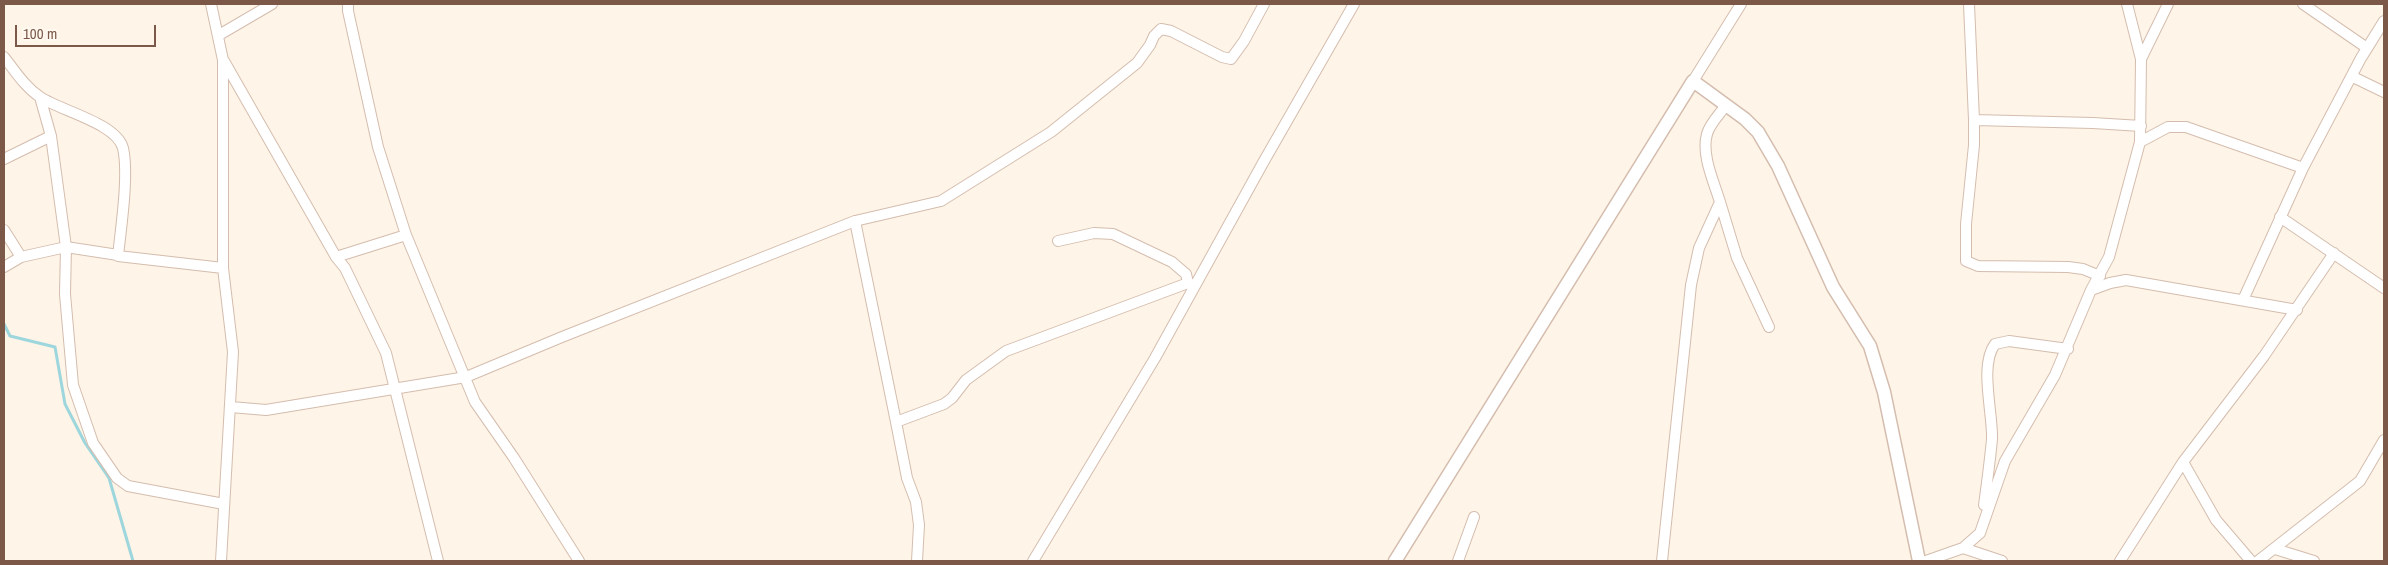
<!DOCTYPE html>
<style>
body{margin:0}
#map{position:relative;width:2388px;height:565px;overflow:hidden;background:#fef4e7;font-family:"Archivo Narrow",sans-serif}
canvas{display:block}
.frame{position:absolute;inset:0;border:5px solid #7b5848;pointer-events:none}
.scale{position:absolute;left:15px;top:25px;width:141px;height:22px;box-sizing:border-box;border:2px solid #7b5848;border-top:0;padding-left:6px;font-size:15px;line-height:18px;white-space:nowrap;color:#7b5848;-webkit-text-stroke:4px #fff8ef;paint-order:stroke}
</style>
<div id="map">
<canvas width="2388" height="565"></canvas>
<div class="frame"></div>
<div class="scale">100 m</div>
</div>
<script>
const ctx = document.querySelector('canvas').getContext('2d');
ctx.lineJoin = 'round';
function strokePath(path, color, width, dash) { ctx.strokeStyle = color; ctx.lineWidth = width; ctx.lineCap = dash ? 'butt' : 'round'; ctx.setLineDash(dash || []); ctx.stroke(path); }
strokePath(new Path2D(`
 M 4,324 L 10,336 L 55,347 L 65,404 L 85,443 L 109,478 L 133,561`), '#9ed6dd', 3);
const minor = new Path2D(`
 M 211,4 L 223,60 L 223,268 L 233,352 L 221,561
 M 348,4 L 348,11 L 378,147 L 406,235
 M 1969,4 L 1974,120 L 2093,123 L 2141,126
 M 2303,4 L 2367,48
 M 219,35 L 272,4
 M 4,57 C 15,71 25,87 40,97 C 61,111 116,123 123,148 C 129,175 121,227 118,256 L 223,268
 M 2141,59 L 2168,4
 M 224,61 L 336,257 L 345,268 L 386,353 L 438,561
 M 2353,77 L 2384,92
 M 1693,81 L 1741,4
 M 40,97 L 51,136 L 66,247 L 65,294 L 73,385 L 93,443 L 117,478 L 128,486 L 224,504
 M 1974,120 L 1974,145 L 1966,224 L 1966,261 L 1978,266 L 2068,267 L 2083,269 L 2100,276
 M 2140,142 L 2168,127 L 2186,127 L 2303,168
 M 4,159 L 51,136
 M 1720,202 L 1737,258 L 1769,327
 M 2280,217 L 2384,288
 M 855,221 L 896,422 L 944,404 L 952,398 L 966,380 L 1006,351 L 1188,283 L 1195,285
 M 4,230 L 21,257
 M 1058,241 L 1094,233 L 1113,234 L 1172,262 L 1186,274 L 1188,283
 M 336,257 L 406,235 L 475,402 L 514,458 L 579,561
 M 4,267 L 21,257 L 66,247 L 118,255
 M 2091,290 L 2110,283 L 2126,280 L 2297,310
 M 2243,300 L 2303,168 L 2361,58 L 2384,21
 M 231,407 L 266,410 L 466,377 L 562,337 L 855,221 L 941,201 L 1051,132 L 1137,63 L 1150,45 L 1154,36 L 1161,29 L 1171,31 L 1222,57 L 1231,59 L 1244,41 L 1264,4
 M 896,422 L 907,478 L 916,502 L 919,525 L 917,561
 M 2183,462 L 2216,520 L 2251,561
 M 1984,505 C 1987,483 1990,461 1992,439 C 1993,413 1979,365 1995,344 L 2009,341 L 2068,349
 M 1963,548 L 2002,561
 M 2275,549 L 2314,561
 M 1033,561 L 1155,358 L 1264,161 L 1354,4
 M 1458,561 L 1474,517
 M 1662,561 L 1691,285 L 1699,248 L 1720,202 C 1714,182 1701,155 1707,134 C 1710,123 1720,114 1726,105
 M 1926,561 L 1963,548 L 1980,533 L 2005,461 L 2055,375 L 2091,290 L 2109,257 L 2140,142 L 2141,59 L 2127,4
 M 2120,561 L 2183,462 L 2264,356 L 2334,253
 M 2258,561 L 2360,481 L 2384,440`);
const tertiary = new Path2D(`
 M 1395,561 L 1693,81 L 1745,119 L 1758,132 L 1778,166 L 1833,287 L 1870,346 L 1884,392 L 1919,561`);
strokePath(minor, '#d4bdae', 12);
strokePath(tertiary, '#d4bdae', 15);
strokePath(minor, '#fff', 10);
strokePath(tertiary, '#fff', 12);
</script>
